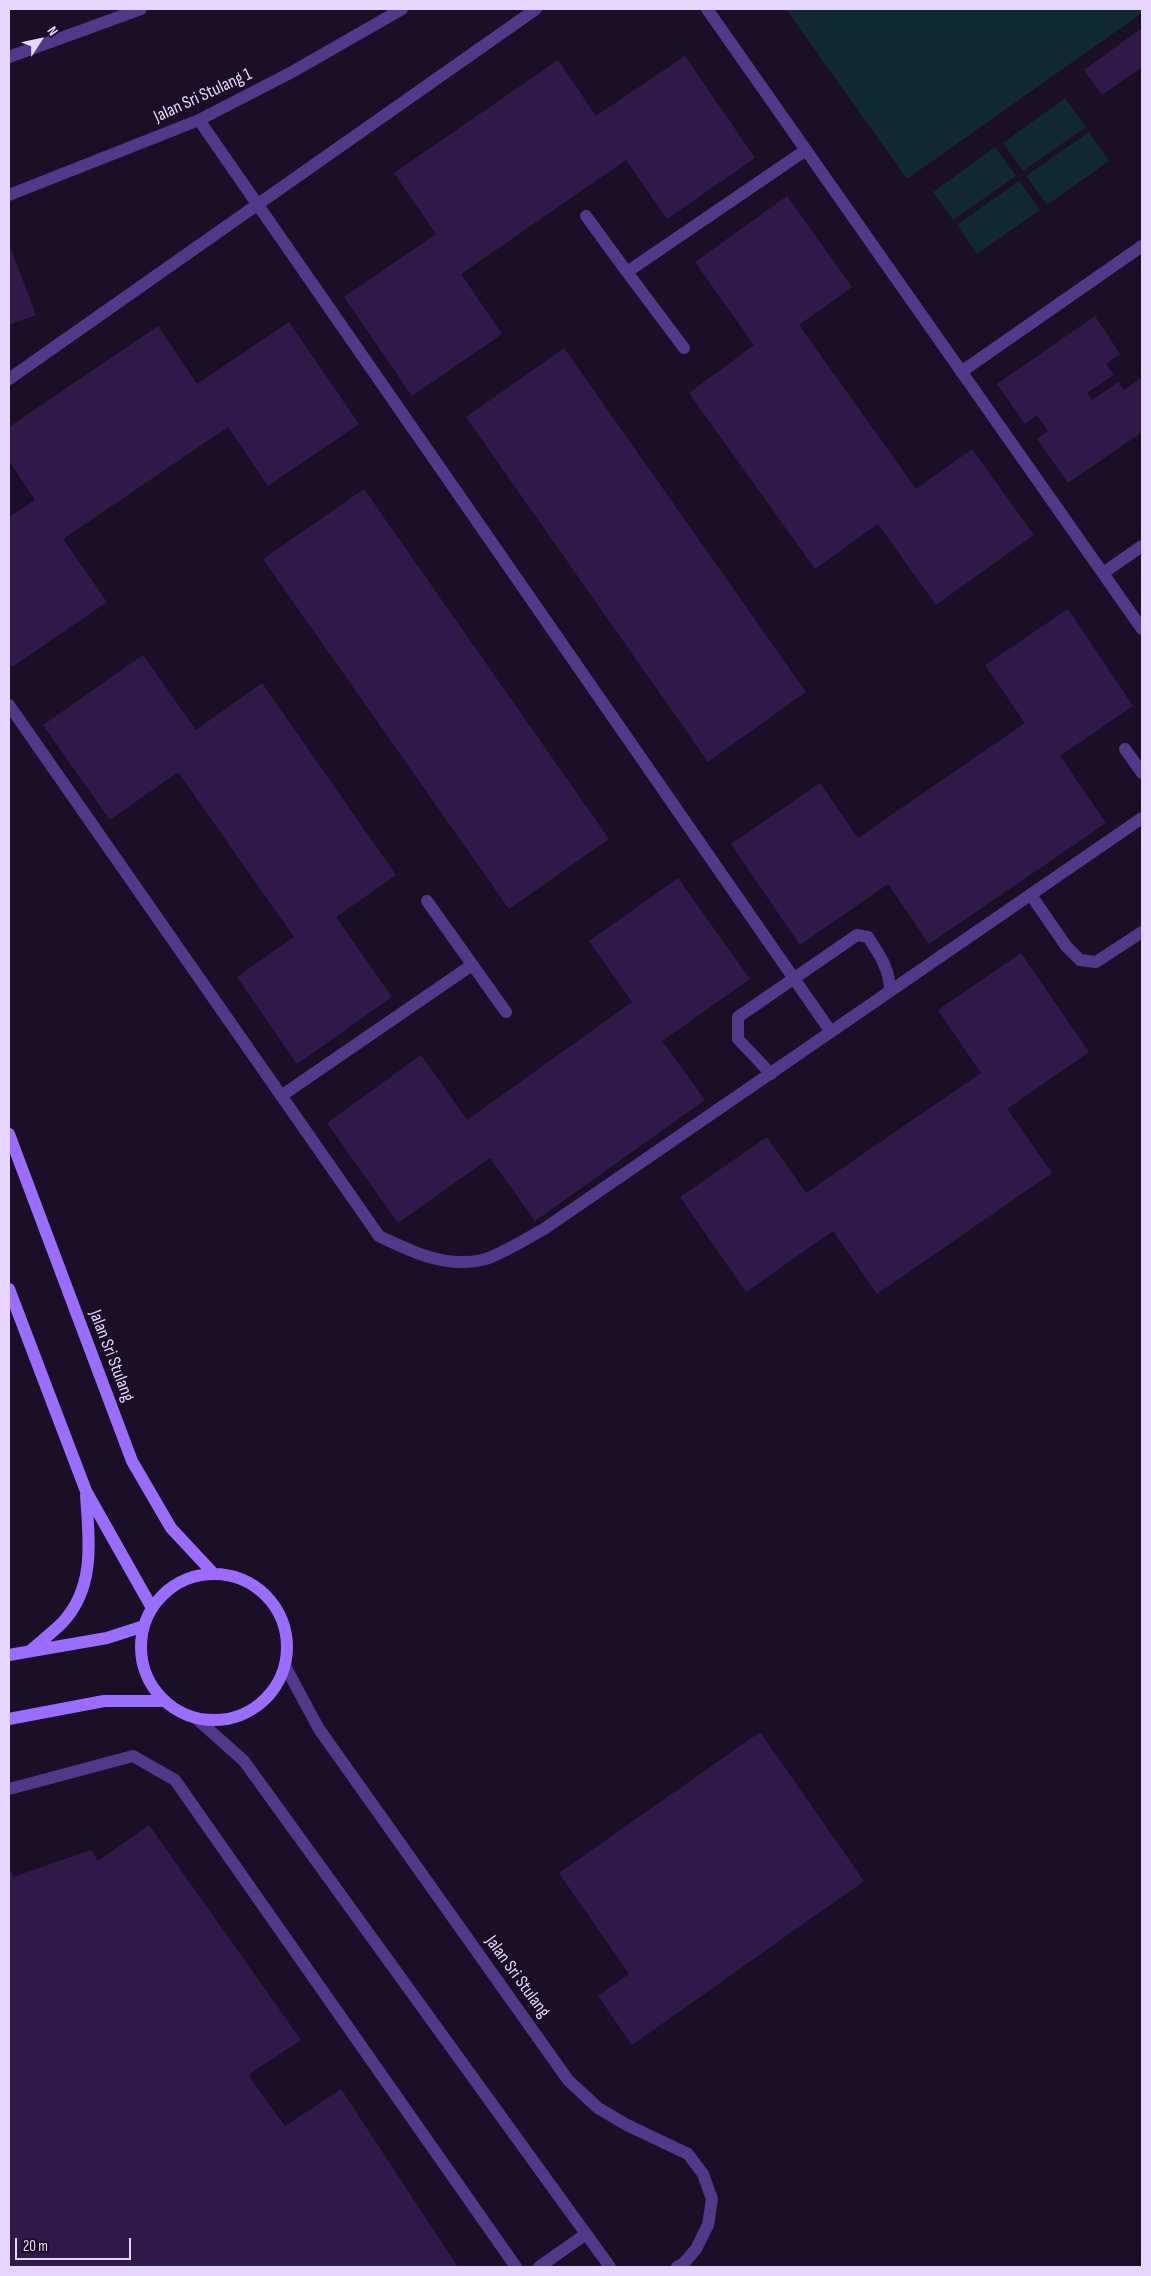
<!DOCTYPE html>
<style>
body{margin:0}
#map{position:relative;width:1151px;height:2276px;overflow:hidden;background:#1a0f27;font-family:"Sofia Sans Condensed",sans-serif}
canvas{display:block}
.frame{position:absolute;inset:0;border:10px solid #e6d5ff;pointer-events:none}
.north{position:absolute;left:15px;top:15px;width:50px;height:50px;-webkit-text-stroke:4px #1a0f27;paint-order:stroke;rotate:55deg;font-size:14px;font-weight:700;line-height:20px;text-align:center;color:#e6d5ff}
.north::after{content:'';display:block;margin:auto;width:18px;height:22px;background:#e6d5ff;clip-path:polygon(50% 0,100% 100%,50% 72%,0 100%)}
.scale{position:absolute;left:15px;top:2238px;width:116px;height:22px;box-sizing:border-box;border:2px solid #e6d5ff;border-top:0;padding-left:6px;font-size:15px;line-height:18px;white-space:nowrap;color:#e6d5ff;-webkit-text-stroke:4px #1a0f27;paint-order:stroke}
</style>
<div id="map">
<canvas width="1151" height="2276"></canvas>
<div class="frame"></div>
<div class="north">N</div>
<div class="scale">20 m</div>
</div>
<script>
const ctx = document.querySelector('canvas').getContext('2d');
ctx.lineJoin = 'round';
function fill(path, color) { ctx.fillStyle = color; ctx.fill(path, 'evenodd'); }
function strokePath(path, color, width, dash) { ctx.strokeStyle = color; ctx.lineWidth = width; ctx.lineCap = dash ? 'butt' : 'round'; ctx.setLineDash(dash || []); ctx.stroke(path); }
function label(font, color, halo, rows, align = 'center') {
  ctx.font = font + ' "Sofia Sans Condensed",sans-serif'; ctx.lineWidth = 4; ctx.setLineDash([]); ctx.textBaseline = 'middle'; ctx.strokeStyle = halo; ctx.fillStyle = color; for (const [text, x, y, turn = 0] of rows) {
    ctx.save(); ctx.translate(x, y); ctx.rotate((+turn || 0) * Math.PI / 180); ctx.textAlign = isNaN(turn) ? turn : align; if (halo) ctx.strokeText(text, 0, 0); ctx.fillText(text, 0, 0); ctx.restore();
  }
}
fill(new Path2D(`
 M 786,9 L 1142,9 L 1142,13 L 907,179 Z
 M 1065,98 L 1086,127 L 1023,171 L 1003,143 Z
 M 1089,132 L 1109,161 L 1047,205 L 1026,176 Z
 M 995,147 L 1016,176 L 953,220 L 933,192 Z
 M 1019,181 L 1040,210 L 977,254 L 957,225 Z`), '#112932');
fill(new Path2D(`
 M 1142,28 L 1142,67 L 1102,95 L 1084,70 Z
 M 685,56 L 755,158 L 667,219 L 626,160 L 461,274 L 502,334 L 412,396 L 344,297 L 436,234 L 394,173 L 558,60 L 596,116 Z
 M 787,196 L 852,287 L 799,325 L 916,489 L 972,449 L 1034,535 L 936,605 L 878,524 L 815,569 L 689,393 L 754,345 L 695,262 Z
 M 11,249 L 36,315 L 9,325 L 9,250 Z
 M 1095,316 L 1120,354 L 1106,364 L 1114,375 L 1087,393 L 1092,400 L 1118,382 L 1124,390 L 1142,377 L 1142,432 L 1068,483 L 1037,439 L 1048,431 L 1037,415 L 1025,424 L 997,384 Z
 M 289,322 L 359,424 L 268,486 L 228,427 L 63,539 L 107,602 L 12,667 L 9,663 L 9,517 L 35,500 L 9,461 L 9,427 L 158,326 L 197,384 Z
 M 564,348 L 806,692 L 708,762 L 466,417 Z
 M 364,489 L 609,839 L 509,909 L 263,559 Z
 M 1068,609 L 1133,706 L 1060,756 L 1106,823 L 929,944 L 888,884 L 800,945 L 731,844 L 820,783 L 858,838 L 1025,723 L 985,665 Z
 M 143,655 L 196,730 L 262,683 L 396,875 L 336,917 L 392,997 L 297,1064 L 237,977 L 294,937 L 178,772 L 110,820 L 43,725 Z
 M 678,878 L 750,979 L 662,1041 L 705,1100 L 535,1221 L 490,1158 L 398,1223 L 327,1123 L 421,1055 L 467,1120 L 632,1002 L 589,941 Z
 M 1021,953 L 1089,1052 L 1007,1109 L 1052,1173 L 877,1294 L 833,1231 L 746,1292 L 680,1197 L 767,1137 L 806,1193 L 981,1073 L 938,1010 Z
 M 760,1732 L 864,1881 L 632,2045 L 598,1996 L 629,1974 L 559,1873 Z
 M 149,1825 L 301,2040 L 248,2075 L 285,2126 L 341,2089 L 458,2267 L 9,2267 L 9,1866 L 13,1877 L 91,1850 L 98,1861 Z`), '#311a49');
strokePath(new Path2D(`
 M 707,9 L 1142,629
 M 9,57 L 141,9
 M 199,120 L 831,1032
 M 586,216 L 627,272 L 806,150
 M 627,272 L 684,348
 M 961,372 L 1142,246
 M 9,379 L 536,9
 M 1103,573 L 1142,546
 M 9,705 L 379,1236 C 412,1252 445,1268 482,1260 C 497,1257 529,1237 544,1229 L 1142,818
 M 1125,749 L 1142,773
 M 1031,895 L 1066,946 L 1080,960 L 1096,962 L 1142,932
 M 427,901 L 506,1012
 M 771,1074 L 738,1039 L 738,1017 L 857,935 L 868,937 C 880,955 890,970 890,991
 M 281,1096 L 472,965
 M 9,1789 L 133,1756 L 175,1780 L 516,2267
 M 539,2267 L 586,2234`), '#523888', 12);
strokePath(new Path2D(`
 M 9,195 L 199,120 L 292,72 L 402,9
 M 285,1666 L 319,1729 L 568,2080 L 598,2108 L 627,2125 L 688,2154 L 703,2174 L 712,2199 L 708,2225 L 696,2249 L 684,2263 L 677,2267
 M 197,1719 L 244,1761 L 610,2267`), '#523888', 12);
strokePath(new Path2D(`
 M 9,1134 L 132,1461 L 171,1528 L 213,1573
 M 9,1289 L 86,1491 L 152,1608
 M141 1647a73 73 0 1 1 146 0a73 73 0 1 1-146 0Z
 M 30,1651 C 40,1642 52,1633 62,1623 C 96,1587 89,1540 86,1495
 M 9,1655 L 107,1638 L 144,1626
 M 9,1719 L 104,1701 L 164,1701`), '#9a6cff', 12);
label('18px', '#e6d5ff', '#1a0f27', [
 ["Jalan Sri Stulang 1",203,96,-25],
 ["Jalan Sri Stulang",111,1356,69],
 ["Jalan Sri Stulang",517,1977,54]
]);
</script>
